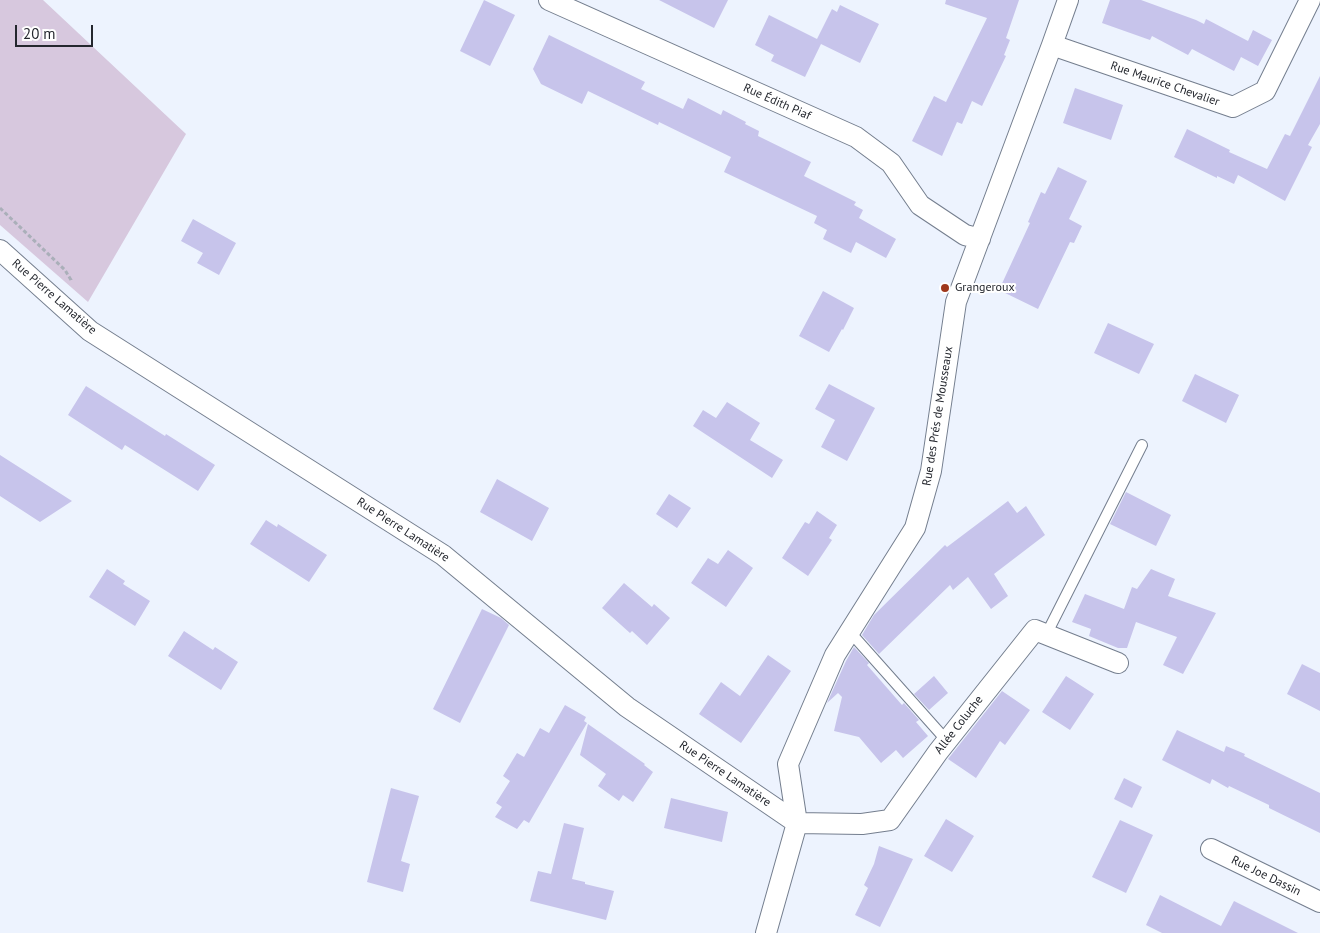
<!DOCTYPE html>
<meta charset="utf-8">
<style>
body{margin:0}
#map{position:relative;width:1320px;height:933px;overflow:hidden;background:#edf3fe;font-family:"PT Sans",sans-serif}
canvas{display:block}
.scale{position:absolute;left:15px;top:25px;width:78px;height:22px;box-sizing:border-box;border:2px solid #24272e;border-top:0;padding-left:6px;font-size:15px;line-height:18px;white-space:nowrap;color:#24272e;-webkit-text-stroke:4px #fff;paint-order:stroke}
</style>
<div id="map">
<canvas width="1320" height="933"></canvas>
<div class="scale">20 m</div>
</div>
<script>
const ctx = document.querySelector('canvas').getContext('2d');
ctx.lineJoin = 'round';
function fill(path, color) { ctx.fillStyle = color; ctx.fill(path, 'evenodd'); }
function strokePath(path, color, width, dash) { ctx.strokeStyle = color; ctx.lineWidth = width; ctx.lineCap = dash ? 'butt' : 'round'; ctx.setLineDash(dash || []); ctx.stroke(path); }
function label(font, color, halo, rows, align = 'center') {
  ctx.font = font + ' "PT Sans",sans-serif'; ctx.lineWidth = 4; ctx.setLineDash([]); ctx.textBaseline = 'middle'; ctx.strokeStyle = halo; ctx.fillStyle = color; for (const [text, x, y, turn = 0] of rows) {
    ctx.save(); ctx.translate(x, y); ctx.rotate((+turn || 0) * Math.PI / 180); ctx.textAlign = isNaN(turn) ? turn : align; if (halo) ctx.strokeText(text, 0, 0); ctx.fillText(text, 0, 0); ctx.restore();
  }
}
fill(new Path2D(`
 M 0,0 L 43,0 L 186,134 L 88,302 L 0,225 Z`), '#d7c8de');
fill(new Path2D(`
 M 484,0 L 515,15 L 490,66 L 460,51 Z
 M 659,0 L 728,0 L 714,28 Z
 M 946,0 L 1019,0 L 1006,38 L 1010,40 L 1004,55 L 1006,56 L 982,106 L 972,101 L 962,124 L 957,122 L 942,156 L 912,141 L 934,96 L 946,102 L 987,18 L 945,4 Z
 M 1110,0 L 1141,0 L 1196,20 L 1204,24 L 1206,19 L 1248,41 L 1253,30 L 1272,40 L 1258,66 L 1241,57 L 1234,71 L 1192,49 L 1188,55 L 1152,36 L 1150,40 L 1102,23 Z
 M 840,5 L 879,24 L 860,63 L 821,44 L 805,77 L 771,61 L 774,55 L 755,45 L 769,15 L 817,39 L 832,9 L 837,12 Z
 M 549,35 L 645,82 L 641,89 L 683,109 L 688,98 L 721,115 L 723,110 L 746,122 L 745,124 L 759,131 L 758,136 L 811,162 L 804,176 L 856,202 L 854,205 L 863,210 L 859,218 L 896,239 L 886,258 L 856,242 L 851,253 L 823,239 L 827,230 L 814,223 L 817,216 L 724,172 L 731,157 L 659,122 L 658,125 L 588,91 L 582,104 L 541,84 L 533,69 Z
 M 1320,76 L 1320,124 L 1308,145 L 1312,147 L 1285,201 L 1238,175 L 1234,184 L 1217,176 L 1217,178 L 1174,157 L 1187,129 L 1230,150 L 1229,152 L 1267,169 L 1285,134 L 1290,136 Z
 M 1075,88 L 1123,105 L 1111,140 L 1063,123 Z
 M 1058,167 L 1087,181 L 1069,219 L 1082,226 L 1074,243 L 1070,242 L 1038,309 L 999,290 L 1030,223 L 1028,222 L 1041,192 L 1045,194 Z
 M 193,219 L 236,243 L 219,275 L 197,263 L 203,253 L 181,241 Z
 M 823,291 L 854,308 L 843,330 L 842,329 L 829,352 L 799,336 Z
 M 1108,323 L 1154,344 L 1139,374 L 1094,353 Z
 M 1195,374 L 1239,395 L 1226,423 L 1182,401 Z
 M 829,384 L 875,408 L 847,461 L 821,447 L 835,420 L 815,409 Z
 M 86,386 L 165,436 L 166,434 L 215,465 L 198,491 L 125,445 L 122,450 L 68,415 Z
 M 727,402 L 760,423 L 750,440 L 783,460 L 772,478 L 693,426 L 703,410 L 716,418 Z
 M 0,455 L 72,501 L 40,522 L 0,496 Z
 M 497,479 L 549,508 L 532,541 L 480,512 Z
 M 1126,492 L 1171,515 L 1156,546 L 1110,524 Z
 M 669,494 L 691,508 L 677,528 L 656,514 Z
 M 1008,501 L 1017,513 L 1026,506 L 1045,535 L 994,574 L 1008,596 L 991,609 L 968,577 L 953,590 L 950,585 L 879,654 L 862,635 L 874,615 L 945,545 L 947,547 Z
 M 817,511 L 837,525 L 829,538 L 832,540 L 808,576 L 782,558 L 805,522 L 809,524 Z
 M 266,520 L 277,527 L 278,524 L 327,555 L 309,582 L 250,544 Z
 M 728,550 L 753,568 L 726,607 L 691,583 L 708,558 L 718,564 Z
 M 107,569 L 125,581 L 123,584 L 150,601 L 135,626 L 89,597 Z
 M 1151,569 L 1175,579 L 1168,596 L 1216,613 L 1183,674 L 1163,665 L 1177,637 L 1136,622 L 1127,648 L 1118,648 L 1089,636 L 1091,629 L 1072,622 L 1085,594 L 1124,609 L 1132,587 L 1137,589 Z
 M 624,583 L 652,607 L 654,604 L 670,618 L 647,645 L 632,631 L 630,633 L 602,608 Z
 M 482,609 L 501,618 L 509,625 L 460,723 L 433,709 Z
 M 184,631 L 213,650 L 215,647 L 238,662 L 221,690 L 168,656 Z
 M 854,647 L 869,663 L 867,665 L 902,705 L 904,703 L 919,720 L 916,722 L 928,736 L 903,758 L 896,750 L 881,763 L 859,737 L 834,731 L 842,697 L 838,693 L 827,703 L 846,661 Z
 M 768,655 L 791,671 L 741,743 L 699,714 L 721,682 L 740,696 Z
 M 1302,664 L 1320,673 L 1320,711 L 1287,694 Z
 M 934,676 L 948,693 L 929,710 L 914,694 Z
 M 1066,676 L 1094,694 L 1070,730 L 1042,712 Z
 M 1002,691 L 1030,710 L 1005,745 L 1000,741 L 976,778 L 948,759 Z
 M 565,705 L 586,717 L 584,721 L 587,723 L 529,823 L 524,820 L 517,829 L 495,817 L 502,807 L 496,803 L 510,781 L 503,776 L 517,753 L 524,757 L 540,728 L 549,733 Z
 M 588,724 L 645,764 L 644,765 L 653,772 L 633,802 L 623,795 L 619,801 L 598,786 L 606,774 L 580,755 Z
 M 1177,730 L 1224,752 L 1226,746 L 1245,754 L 1244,756 L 1320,793 L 1320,833 L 1269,808 L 1269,805 L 1229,786 L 1228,788 L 1212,779 L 1210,784 L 1162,760 Z
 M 1124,778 L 1142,787 L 1132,808 L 1114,799 Z
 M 391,788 L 419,796 L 401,861 L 410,864 L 403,892 L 367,882 Z
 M 671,798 L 728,812 L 722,842 L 664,828 Z
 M 946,819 L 974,836 L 952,872 L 924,856 Z
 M 1120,820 L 1153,835 L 1126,893 L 1092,877 Z
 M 564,823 L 584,828 L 572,879 L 585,882 L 585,884 L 614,891 L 606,920 L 530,901 L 538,871 L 551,874 Z
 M 879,846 L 913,859 L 880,927 L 855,915 L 868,888 L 864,885 L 874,864 Z
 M 1160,895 L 1221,926 L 1234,901 L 1298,933 L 1162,933 L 1146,925 Z`), '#c7c4eb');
const lane = new Path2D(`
 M 850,632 L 947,741
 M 1046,635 L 1142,445`);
const street = new Path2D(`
 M 549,0 L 856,137 L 891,163 L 920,205 L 965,235 L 980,239
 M 1052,45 L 1233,107 L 1265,91 L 1310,0
 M 0,250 L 90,331 L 443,555 L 627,707 L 797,823
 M 797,823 L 862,824 L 890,820 L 938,752 L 1035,630 L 1118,663
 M 1211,849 L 1320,902
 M 766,933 L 797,823 L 788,764 L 835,655 L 915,528 L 931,471 L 956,302 L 1052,45 L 1068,0`);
strokePath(lane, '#747e8e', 12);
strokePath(street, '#747e8e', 22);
strokePath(new Path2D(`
 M 0,208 L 65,270 L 71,280 L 71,282`), '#aaafb9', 3, [4, 2.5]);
strokePath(lane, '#fff', 10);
strokePath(street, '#fff', 20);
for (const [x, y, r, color] of [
 [945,288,5,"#9f371b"]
]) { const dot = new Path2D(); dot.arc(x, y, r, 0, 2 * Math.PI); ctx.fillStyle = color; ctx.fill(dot); strokePath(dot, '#fff', 2); }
label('12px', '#24272e', '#fff', [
 ["Rue Maurice Chevalier",1165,84,19],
 ["Rue Édith Piaf",777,102,24],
 ["Rue Pierre Lamatière",54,297,41],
 ["Rue des Prés de Mousseaux",938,416,-81],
 ["Rue Pierre Lamatière",403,530,33],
 ["Allée Coluche",959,725,-52],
 ["Rue Pierre Lamatière",725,774,34],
 ["Rue Joe Dassin",1266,876,26]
]);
label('12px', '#24272e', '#fff', [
 ["Grangeroux",955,288]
], 'left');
</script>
